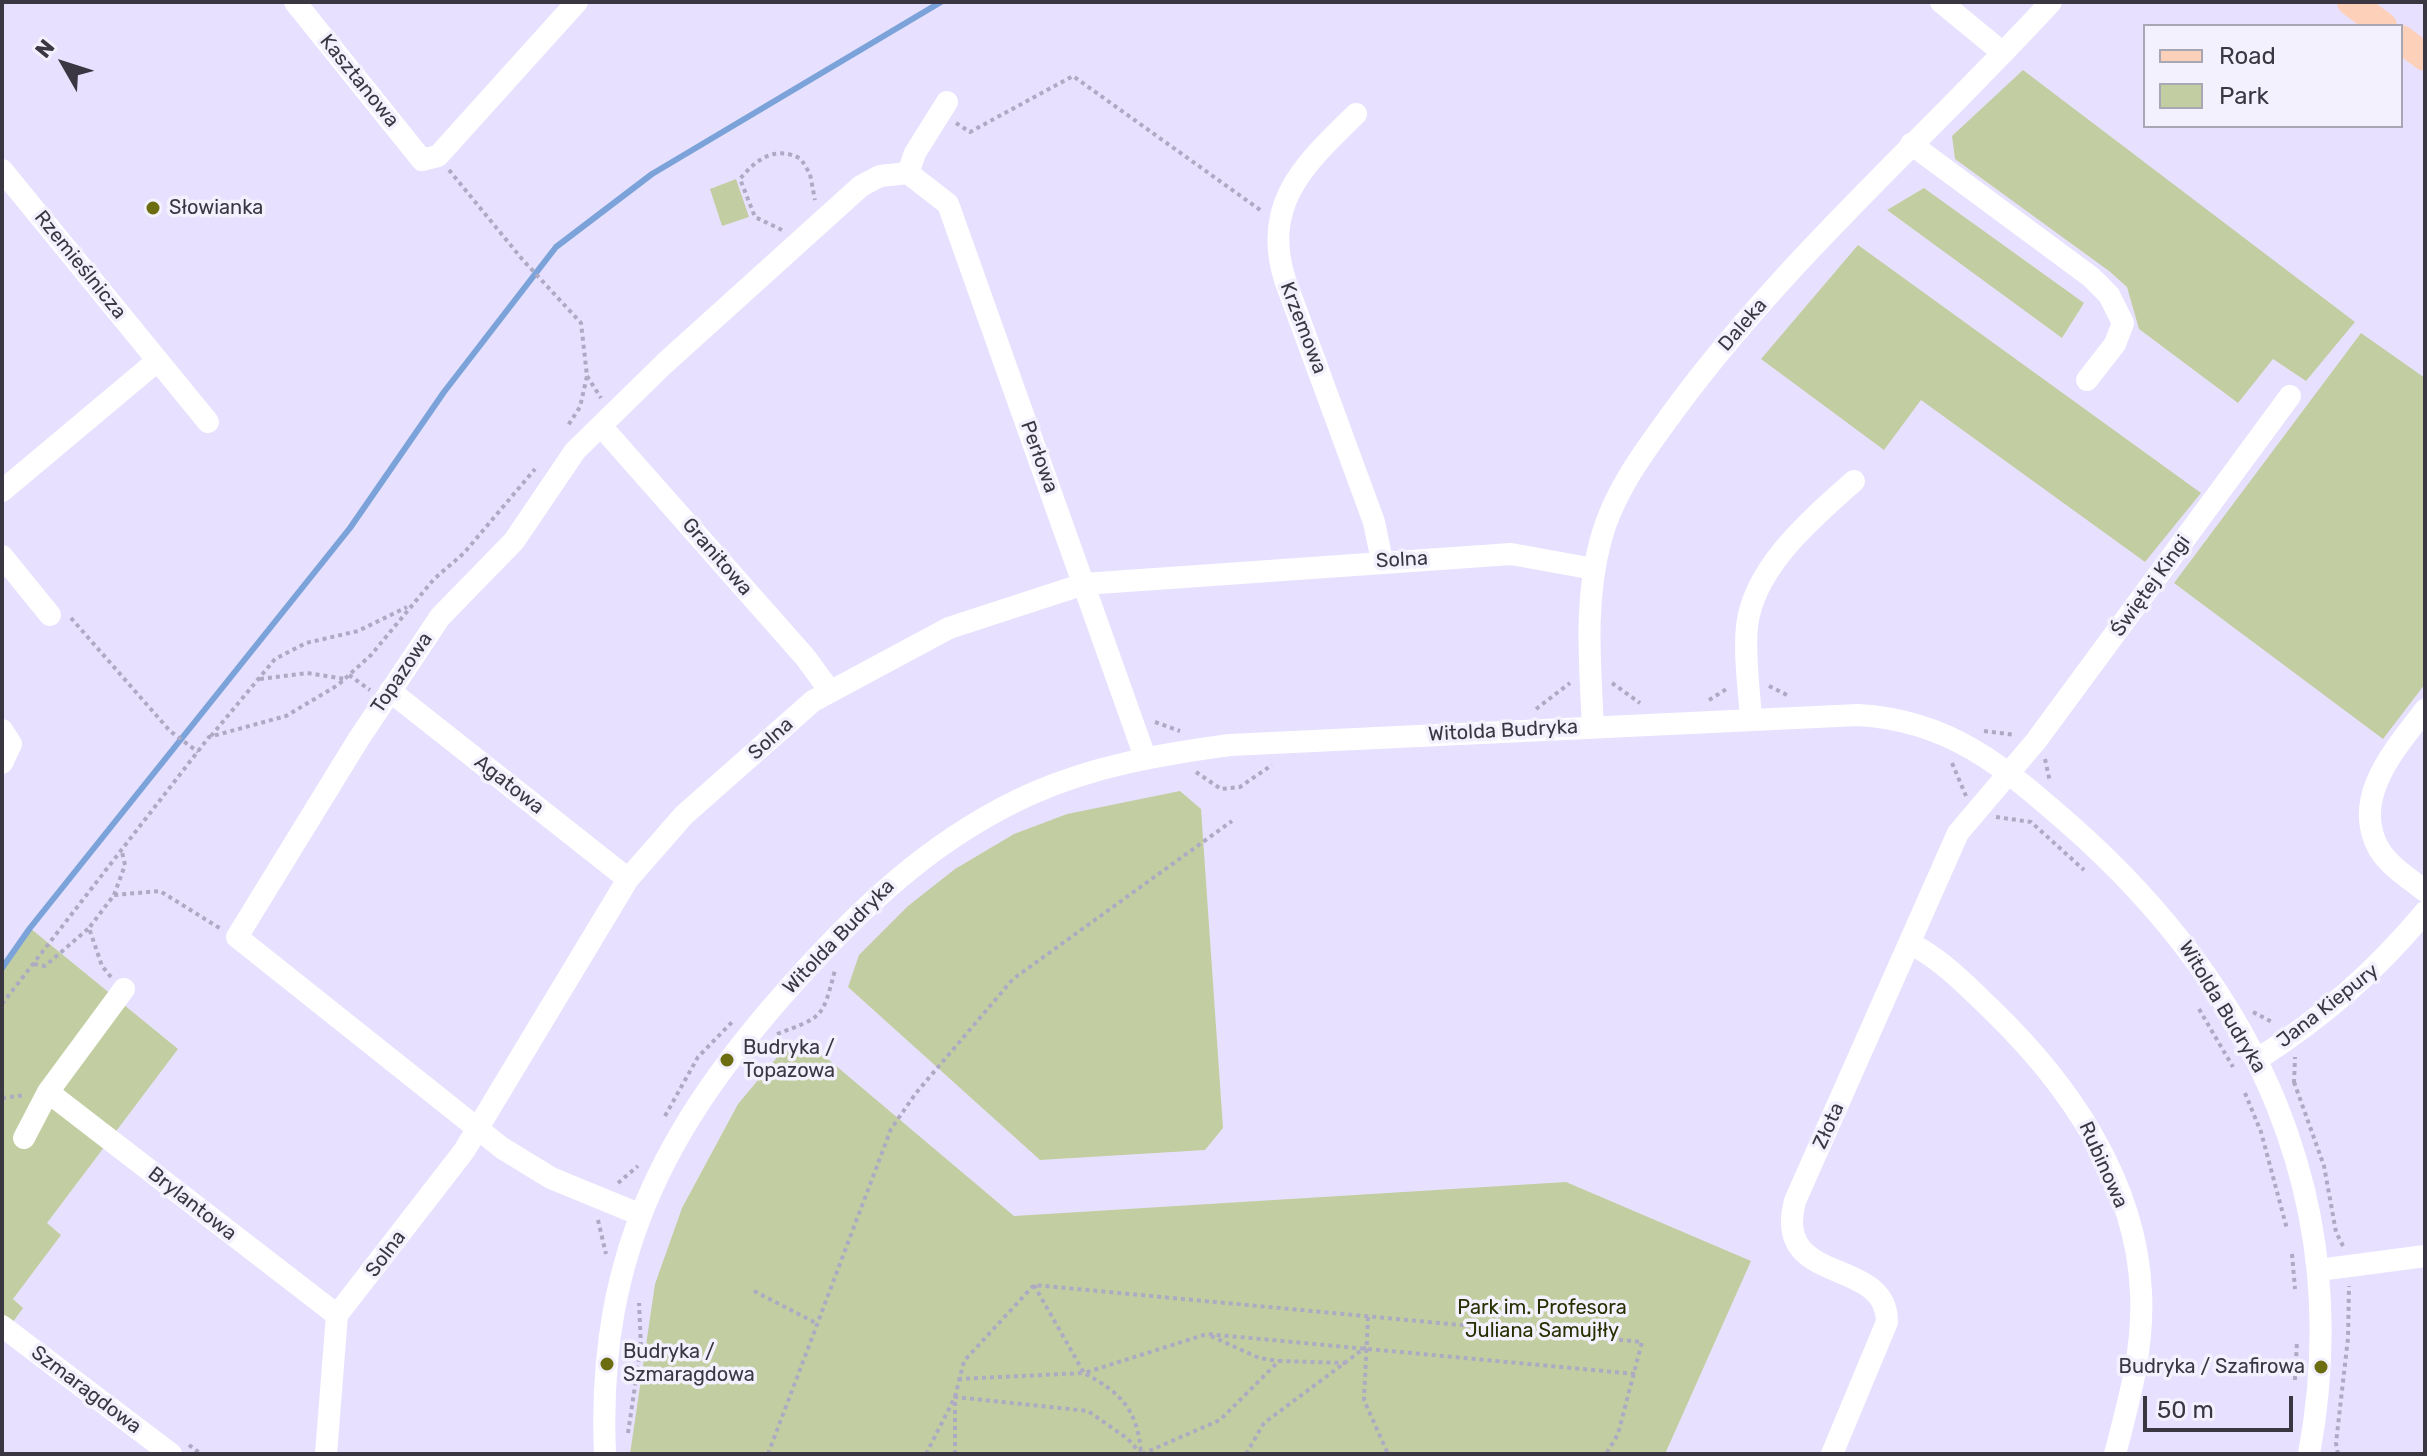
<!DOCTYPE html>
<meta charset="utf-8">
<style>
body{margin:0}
#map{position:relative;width:2427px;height:1456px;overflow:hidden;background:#e7e1ff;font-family:Rubik,sans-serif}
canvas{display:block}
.frame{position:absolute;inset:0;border:4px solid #3a3743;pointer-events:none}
.legend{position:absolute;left:2143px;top:24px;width:260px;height:104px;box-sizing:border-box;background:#f3f1fd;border:2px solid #a9a7b3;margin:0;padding:10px 14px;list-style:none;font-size:24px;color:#3a3743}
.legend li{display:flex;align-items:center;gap:16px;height:40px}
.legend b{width:40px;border:2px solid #a9a7b3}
.north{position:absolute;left:24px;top:24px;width:80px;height:80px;-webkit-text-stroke:6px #f3f1fd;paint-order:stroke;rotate:309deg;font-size:22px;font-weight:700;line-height:32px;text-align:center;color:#3a3743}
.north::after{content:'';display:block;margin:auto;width:28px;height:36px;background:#3a3743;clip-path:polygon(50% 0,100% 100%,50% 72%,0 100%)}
.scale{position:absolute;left:2143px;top:1396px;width:150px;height:36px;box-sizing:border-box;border:4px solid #3a3743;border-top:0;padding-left:10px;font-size:24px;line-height:28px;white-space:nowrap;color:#3a3743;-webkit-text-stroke:6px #f3f1fd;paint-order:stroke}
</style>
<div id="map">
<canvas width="2427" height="1456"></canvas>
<div class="frame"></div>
<ul class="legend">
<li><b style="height:10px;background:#fdd1b9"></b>Road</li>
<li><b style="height:22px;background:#c2cea1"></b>Park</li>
</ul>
<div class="north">N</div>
<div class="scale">50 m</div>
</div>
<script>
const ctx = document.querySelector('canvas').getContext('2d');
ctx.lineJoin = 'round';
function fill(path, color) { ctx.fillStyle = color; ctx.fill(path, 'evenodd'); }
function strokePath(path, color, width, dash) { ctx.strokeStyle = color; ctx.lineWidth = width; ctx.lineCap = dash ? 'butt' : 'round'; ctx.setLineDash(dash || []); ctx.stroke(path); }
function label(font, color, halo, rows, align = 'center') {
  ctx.font = font + ' Rubik,sans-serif'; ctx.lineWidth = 7; ctx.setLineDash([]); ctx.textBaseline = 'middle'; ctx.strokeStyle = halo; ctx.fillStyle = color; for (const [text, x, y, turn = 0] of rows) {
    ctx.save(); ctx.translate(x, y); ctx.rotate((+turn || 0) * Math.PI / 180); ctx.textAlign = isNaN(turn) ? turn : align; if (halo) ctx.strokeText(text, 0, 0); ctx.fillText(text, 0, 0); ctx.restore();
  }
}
fill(new Path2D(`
 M 2023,70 L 2355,322 L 2306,381 L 2273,359 L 2238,403 L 2139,329 L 2127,287 L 2109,271 L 1955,159 L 1952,136 Z
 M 736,179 L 749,217 L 722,226 L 710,189 Z
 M 1924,188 L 2084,303 L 2062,338 L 1887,210 Z
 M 1858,245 L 2201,493 L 2145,562 L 1921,400 L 1884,450 L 1761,359 Z
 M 2361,333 L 2425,378 L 2425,684 L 2383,739 L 2174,583 Z
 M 1180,791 L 1201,809 L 1223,1128 L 1205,1150 L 1040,1160 L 848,987 L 859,955 L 908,906 L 955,869 L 1014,834 L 1067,814 Z
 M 30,928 L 178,1049 L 47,1223 L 61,1235 L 13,1299 L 23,1308 L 2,1337 L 2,968 Z
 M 803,1038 L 1014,1216 L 1566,1182 L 1751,1261 L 1665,1454 L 630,1454 L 655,1284 L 682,1208 L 738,1104 L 789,1043 Z`), '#c2cea1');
strokePath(new Path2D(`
 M 2,968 L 30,928 L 350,528 L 444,392 L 556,247 L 652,174 L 941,2`), '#7ba3d9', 6);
strokePath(new Path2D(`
 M 956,123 L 970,132 L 1073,76 L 1263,212
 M 449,170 L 522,259 L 581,323 L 587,376 L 580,407 L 567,427
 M 782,230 L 755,217 L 740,179 C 756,159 776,145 801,159 L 810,174 L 815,200
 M 587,376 L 601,398
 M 71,618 L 170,731 L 198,752
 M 349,675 L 370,690
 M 260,679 L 307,673 L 345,679
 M 1612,683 L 1640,703
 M 1769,686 L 1789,696
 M 1709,700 L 1728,688
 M 1536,709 L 1570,683
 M 1155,722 L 1180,731
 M 1984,731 L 2015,735
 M 211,736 L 275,659 L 306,643 L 358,631 L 407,607
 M 2045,759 L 2050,782
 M 1952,763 L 1966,796
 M 1196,772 L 1221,789 L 1240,787 L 1272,765
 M 1996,817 L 2031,822 L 2084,870
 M 114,895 L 125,865 L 122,852
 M 34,964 L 45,966 L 89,928
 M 111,977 L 102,966 L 89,928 L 114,895 L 160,891 L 221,929
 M 2,1004 L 209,737 L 286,716 L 338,685 L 371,655 L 434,579 L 464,553 L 535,469
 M 2199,1009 L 2233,1067
 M 2253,1012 L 2274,1023
 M 777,1034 C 824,1016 822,1019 835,970
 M 2294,1082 L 2324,1166 L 2336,1232 L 2343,1246
 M 2294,1083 L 2295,1057
 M 2245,1093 L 2261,1132 L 2287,1229
 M 2,1098 L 25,1095
 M 665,1116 L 698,1057 L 734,1020
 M 618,1183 L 638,1166
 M 598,1220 L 606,1254
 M 2292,1254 L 2295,1289
 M 1034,1285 L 1084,1373 L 1207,1334 L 1636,1374
 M 754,1291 L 816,1323
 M 1368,1317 L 1364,1400 L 1388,1454
 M 1211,1336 L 1259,1358 L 1279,1361
 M 958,1379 L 1084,1373 C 1121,1393 1137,1409 1141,1452
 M 2295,1380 L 2297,1341
 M 628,1433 L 641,1346 L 639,1303
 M 189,1445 L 201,1454
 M 768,1454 L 891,1129 L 916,1093 L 1013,979 L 1232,821
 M 926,1454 L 955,1397 L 964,1361 L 1034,1285 L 1642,1342 L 1618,1434 L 1606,1454
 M 955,1454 L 955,1397 L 1088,1411 L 1128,1439 L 1141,1454
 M 1142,1454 L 1220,1420 L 1279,1361 L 1347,1363
 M 1246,1454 L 1264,1423 L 1366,1347
 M 2338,1454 L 2336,1443 L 2348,1338 L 2349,1286`), '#afaac3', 4, [4, 4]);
strokePath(new Path2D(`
 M 295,2 L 422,160 L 438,156 L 577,2
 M 1941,2 L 2003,53
 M 1356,114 C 1305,164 1261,203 1285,280 L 1374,522 L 1382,561
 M 1911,144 L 2091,277 L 2109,295 L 2123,323 L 2115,344 L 2087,380
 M 2,170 L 208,422
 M 908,173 L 948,204 L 1145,757
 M 601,426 L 805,657 L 830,691
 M 2,491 L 157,361
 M 2,556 L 50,615
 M 390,691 L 628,879
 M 2425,710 C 2396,748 2350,798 2379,849 C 2389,866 2410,879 2425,891
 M 1751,718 C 1749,689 1744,655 1747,626 C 1754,566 1813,518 1854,481
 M 1593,727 C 1590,664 1584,600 1601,539 C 1614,490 1647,448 1676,408 C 1786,259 1926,138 2051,2
 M 2,730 L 11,744 L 2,763
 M 1910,943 C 1942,960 1964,983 1990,1008 C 2068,1083 2136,1180 2141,1292 C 2144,1348 2129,1401 2115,1454
 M 2258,1059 C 2323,1017 2375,972 2425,912
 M 48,1092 L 337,1315
 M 24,1138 L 48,1092 L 124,989
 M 641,1215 L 551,1178 L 502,1148 L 237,937 L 358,740 L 440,617 L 514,541 L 575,451 L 665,363 L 861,186 L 880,176 L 908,173 L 915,153 L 947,102
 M 2319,1270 L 2425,1256
 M 2,1326 L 171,1454
 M 326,1454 L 337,1315 L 464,1151 L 628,879 L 684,815 L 813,701 L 949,628 L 1084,584 L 1511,554 L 1594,569
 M 605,1454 C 596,1247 672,1115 808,967 C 873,896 942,834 1031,794 C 1094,766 1162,754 1230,745 L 1858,715 C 1949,720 2003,766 2068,823 C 2257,989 2356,1201 2309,1454
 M 1832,1454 L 1887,1322 C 1887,1255 1772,1288 1795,1201 L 1958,833 L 2036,741 L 2290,396`), '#fff', 22);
strokePath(new Path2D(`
 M 2351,2 L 2383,26
 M 2401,39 L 2425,57`), '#fdd1b9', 28);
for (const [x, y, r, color] of [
 [153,208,8,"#6c6d10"],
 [727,1060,8,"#6c6d10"],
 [607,1364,8,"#6c6d10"],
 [2321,1367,8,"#6c6d10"]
]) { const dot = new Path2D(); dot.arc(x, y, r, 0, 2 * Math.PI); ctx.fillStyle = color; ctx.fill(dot); strokePath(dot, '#f3f1fd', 3); }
label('20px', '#3a3743', '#f3f1fd', [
 ["Kasztanowa",359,81,51],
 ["Rzemieślnicza",80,265,51],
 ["Daleka",1743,325,-49],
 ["Krzemowa",1303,328,69],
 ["Perłowa",1039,457,70],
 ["Granitowa",717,557,49],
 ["Solna",1402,560,-3],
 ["Świętej Kingi",2151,586,-54],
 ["Topazowa",402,673,-56],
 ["Witolda Budryka",1503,731,-3],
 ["Solna",771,739,-42],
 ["Agatowa",509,785,38],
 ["Witolda Budryka",839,937,-46],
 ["Jana Kiepury",2328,1006,-38],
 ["Witolda Budryka",2222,1007,59],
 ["Złota",1829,1126,-66],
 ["Rubinowa",2103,1165,66],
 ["Brylantowa",192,1204,38],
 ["Solna",386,1254,-53],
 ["Szmaragdowa",86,1390,37]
]);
label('20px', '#3a3743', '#f3f1fd', [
 ["Słowianka",169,208],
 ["Budryka /",743,1048],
 ["Topazowa",743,1071],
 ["Budryka /",623,1352],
 ["Szmaragdowa",623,1375],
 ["Budryka / Szafirowa",2305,1367,"right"]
], 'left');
label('20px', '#273000', '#f3f1fd', [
 ["Park im. Profesora",1542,1308],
 ["Juliana Samujłły",1542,1331]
]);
</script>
